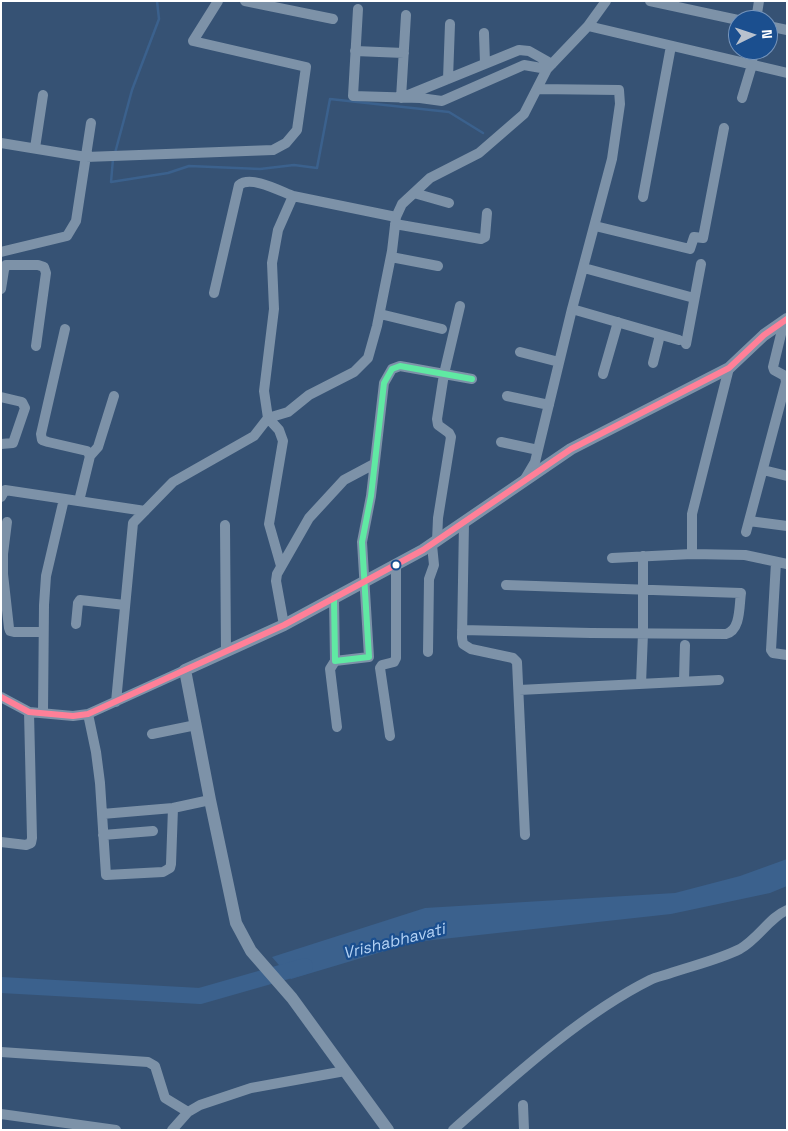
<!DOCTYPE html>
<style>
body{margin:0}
#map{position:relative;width:788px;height:1131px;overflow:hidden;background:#365274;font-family:"Space Grotesk",sans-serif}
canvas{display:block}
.frame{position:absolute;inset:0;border:2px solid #fff;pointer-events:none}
.north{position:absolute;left:728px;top:10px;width:50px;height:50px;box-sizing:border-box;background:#1b4f8f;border:1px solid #7695bc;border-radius:50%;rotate:86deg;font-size:14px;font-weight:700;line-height:20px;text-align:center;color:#fff}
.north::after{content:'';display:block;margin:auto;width:18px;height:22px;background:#b9c2ce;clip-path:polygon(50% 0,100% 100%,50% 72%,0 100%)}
</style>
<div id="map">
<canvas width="788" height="1131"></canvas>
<div class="frame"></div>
<div class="north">N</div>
</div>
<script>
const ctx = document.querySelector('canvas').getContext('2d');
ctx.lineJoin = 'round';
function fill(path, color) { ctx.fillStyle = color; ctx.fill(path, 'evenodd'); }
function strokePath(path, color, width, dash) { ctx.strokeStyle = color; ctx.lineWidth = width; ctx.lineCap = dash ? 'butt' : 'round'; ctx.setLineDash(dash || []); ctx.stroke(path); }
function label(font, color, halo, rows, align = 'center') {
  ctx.font = font + ' "Space Grotesk",sans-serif'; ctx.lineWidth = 4.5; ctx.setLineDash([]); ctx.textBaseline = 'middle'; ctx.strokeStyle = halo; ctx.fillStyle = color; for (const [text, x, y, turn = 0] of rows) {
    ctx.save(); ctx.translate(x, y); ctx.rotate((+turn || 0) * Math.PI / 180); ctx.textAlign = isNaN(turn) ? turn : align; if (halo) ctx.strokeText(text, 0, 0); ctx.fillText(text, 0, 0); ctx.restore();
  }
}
fill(new Path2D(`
 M 787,859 L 787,886 L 770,893 L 671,914 L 415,942 L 291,979 L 272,957 L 425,908 L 675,893 L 740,876 Z`), '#3b618d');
strokePath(new Path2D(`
 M 115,153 L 132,90 L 159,19 L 157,1
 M 113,159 L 111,182 L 168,173 L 189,166 L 260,169 L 294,165 L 317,168 L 330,99 L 449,112 L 483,133`), '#3b618d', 2.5);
strokePath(new Path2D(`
 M 1,985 L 200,996 L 305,966`), '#3b618d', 16);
strokePath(new Path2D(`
 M 245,1 L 333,19
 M 650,1 L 738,20
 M 358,9 L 353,96 L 420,98 L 442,101 L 524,65 L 547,69
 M 406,15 L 401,98 L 519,50 L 529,51 L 552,64
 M 756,20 L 759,1
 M 588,26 L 787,73
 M 768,26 L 787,30
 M 484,33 L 485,63
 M 355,51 L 404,53
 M 448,79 L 450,24
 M 742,98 L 752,65 L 753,50
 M 1,143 L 86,157 L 273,150 L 286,143 L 297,130 L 306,67 L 193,41 L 218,1
 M 35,148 L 43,95
 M 414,193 L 449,203
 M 643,197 L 671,46
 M 395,224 L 481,239 L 485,237 L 487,213
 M 595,226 L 690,249 L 694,237 L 703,238 L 724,128
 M 1,252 L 67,236 L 76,221 L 91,123
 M 391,257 L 438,266
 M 584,268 L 694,298
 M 1,289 L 4,270 L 6,265 L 38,265 L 44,267 L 46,273 L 36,346
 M 214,293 L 239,185 C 251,175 280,191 293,196
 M 572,309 L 679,340
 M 380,314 L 442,329
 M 65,329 L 41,434 L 42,440 L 48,442 L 87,451 L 90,456 L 79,501
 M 686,344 L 701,264
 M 520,352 L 559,362
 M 653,363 L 660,335
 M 729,368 L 692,514 L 692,554 L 745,555 L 787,564
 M 603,374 L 618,322
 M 507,396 L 549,405
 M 1,397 L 22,402 L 25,408 L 13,443 L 1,444
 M 501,442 L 538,450
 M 90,456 L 98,447 L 114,396
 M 763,470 L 787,476
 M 525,479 L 535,462 L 572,309 L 612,159 L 620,104 L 619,90 L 537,89
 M 1,497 L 5,490 L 145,511
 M 749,521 L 787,526
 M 7,522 L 3,554 L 3,574 L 9,628 L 10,631 L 14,632 L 43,632
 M 464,523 L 462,638 L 463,644 L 471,649 L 513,658 L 517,662 L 525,835
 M 225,525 L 226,651
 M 746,532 L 786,382 L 785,376 L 774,370 L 773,367 L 784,322
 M 437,541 L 438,518 L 451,437 L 449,433 L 438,425 L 437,419 L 444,374 L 460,306
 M 612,558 L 692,554
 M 776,562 L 771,650 L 773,653 L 787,655
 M 281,566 L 269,524 L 283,441 L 279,430 L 268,418 L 264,391 L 274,309 L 272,263 L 278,230 L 293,196 L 396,217
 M 334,598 L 335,661 L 369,657 L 362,542 L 371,496 L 384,383 L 392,369 L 400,366 L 472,379
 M 76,624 L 78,603 L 80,600 L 125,605
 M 284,625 L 276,581 L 277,574 L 309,518 L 344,480 L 374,464
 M 462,630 L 591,633 L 726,634 C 741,630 739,606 741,593 L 506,585
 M 428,652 L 429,579 L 434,565 L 432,545
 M 335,661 L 330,669 L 337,727
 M 684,681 L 685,645
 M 641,684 L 643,633 L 643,556
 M 519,690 L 719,680
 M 1,697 L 29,712 L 73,716 L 88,714 L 185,670
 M 116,702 L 133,523 L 173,482 L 254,436 L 268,418 L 288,412 L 309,395 L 354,372 L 368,358 L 377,326 L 392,251 L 396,217 L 402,204 L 430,178 L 479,153 L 524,114 L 547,69 L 588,26 L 606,1
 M 43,712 L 44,605 L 46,576 L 64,499
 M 88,714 L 96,752 L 100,783 L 106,875 L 163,872 L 170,868 L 171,864 L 173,808
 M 152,734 L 196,725
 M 390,736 L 380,668 L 382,665 L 394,662 L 396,658 L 396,565
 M 102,814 L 173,808 L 210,800
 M 103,835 L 153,831
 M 1,842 L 26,845 L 31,843 L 32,838 L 29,712
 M 1,1052 L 148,1062 L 155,1066 L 165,1098 L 188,1112
 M 523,1105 L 524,1130
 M 1,1114 L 116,1130
 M 172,1130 L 188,1112 L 200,1105 L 251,1088 L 345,1071
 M 453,1130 C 512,1078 580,1015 650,980 C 656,977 662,976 668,974 C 691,966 718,960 740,949 C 758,939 770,917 787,910`), '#7d92a8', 10);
strokePath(new Path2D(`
 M 388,1130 L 292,998 L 251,951 L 236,923 L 210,800 L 185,670 L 284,625 L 423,550 L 571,449 L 729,368 L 764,335 L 787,319`), '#7d92a8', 12);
strokePath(new Path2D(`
 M 334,598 L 335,661 L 369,657 L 362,542 L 371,496 L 384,383 L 392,369 L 400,366 L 472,379`), '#60e9a3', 6);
strokePath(new Path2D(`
 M 1,697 L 29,712 L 73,716 L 88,714 L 284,625 L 423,550 L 571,449 L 729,368 L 764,335 L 787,319`), '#ff8098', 6);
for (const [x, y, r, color] of [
 [396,565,4.5,"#fff"]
]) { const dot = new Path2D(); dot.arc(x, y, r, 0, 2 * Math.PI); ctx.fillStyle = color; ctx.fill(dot); strokePath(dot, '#1b4f8f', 2); }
label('italic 16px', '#b5d3f5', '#1b4f8f', [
 ["Vrishabhavati",394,942,-14]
]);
</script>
